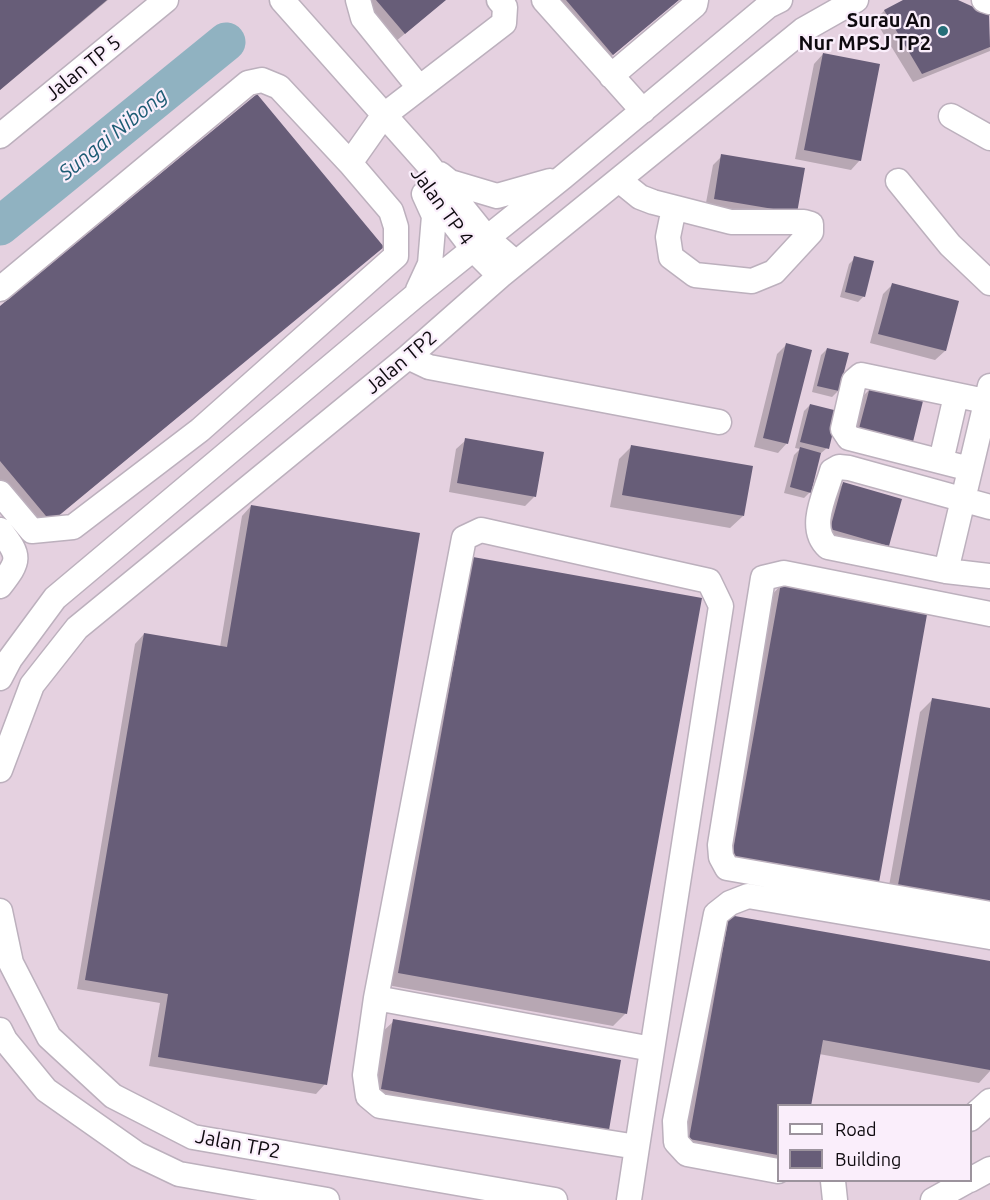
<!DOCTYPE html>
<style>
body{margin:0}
#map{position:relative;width:990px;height:1200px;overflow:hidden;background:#ede1ee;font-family:Ubuntu,sans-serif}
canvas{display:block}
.legend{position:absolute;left:777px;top:1104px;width:195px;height:78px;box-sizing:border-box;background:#faeefb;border:2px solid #9c939d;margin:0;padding:8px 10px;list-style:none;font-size:18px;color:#0e0a0f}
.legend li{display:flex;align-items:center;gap:12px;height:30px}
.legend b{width:30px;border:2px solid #9c939d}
</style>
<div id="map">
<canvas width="990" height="1200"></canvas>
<ul class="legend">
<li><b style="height:8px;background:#fff"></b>Road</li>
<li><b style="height:16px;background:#675d78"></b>Building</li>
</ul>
</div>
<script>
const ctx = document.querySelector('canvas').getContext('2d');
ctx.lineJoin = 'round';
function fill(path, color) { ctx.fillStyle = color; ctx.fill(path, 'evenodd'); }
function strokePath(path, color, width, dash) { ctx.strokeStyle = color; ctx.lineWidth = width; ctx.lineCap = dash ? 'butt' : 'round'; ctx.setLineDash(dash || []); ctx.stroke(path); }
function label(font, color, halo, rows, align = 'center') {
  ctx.font = font + ' Ubuntu,sans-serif'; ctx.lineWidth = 4.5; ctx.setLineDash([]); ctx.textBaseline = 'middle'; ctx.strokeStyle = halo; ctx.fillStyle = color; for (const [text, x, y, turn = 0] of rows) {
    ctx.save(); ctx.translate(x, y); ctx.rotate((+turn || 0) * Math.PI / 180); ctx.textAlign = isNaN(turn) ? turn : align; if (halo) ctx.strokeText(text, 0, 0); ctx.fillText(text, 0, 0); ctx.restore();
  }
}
fill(new Path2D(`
 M 0,0 L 990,0 L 990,1200 L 0,1200 ZM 778,1106 L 970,1106 L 970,1180 L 778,1180 Z`), '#e5d1e0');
fill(new Path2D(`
 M 0,0 L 108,0 L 0,90 Z
 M 367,0 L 445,0 L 395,42 L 363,4 Z
 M 544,0 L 677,0 L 600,66 Z
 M 906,0 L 954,0 L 988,15 L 990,51 L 913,82 L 875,20 L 884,11 Z
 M 823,54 L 860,160 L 851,170 L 795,159 L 814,64 Z
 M 722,156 L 803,170 L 787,222 L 705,208 L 713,165 Z
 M 382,247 L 38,533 L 0,488 L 0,308 Z
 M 855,258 L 864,296 L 858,302 L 840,297 L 849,264 Z
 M 892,285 L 957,302 L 945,351 L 935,360 L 870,343 L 883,294 Z
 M 786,345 L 787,443 L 778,453 L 754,447 L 777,354 Z
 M 827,349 L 838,391 L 832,397 L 812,392 L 821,355 Z
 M 870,389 L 922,402 L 849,445 L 861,398 Z
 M 810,405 L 827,448 L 820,454 L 810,492 L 804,498 L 784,493 L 794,455 L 800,449 L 795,448 L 804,411 Z
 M 466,440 L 534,497 L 525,506 L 449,492 L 456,449 Z
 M 632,446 L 743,516 L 730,528 L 610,507 L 619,459 Z
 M 843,484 L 887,545 L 878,555 L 821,538 L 834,493 Z
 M 251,506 L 325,1084 L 316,1094 L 149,1066 L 160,1003 L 77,989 L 135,644 L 144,634 L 220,647 L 242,516 Z
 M 474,559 L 626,1013 L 613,1026 L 387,985 L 461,571 Z
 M 781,585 L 927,611 L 719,874 L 769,598 Z
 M 932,700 L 990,710 L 990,916 L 887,897 L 920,712 Z
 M 729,916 L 990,963 L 990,1071 L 979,1083 L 819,1054 L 778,1106 L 778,1169 L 677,1151 L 717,929 Z
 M 394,1021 L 607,1129 L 595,1142 L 369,1101 L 381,1033 Z`), '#0003');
strokePath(new Path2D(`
 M 0,226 L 226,42`), '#90b2c1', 39);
fill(new Path2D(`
 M 0,0 L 107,0 L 0,90 Z
 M 376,0 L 446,0 L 405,34 Z
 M 566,0 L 679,0 L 613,55 Z
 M 903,0 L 958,0 L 989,14 L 990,47 L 922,74 L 884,10 Z
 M 823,53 L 880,64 L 861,161 L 804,150 Z
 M 257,94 L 384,247 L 51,522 L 0,461 L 0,306 Z
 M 721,154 L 805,168 L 797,213 L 714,199 Z
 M 854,256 L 874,261 L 865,297 L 845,292 Z
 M 892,283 L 959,301 L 946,351 L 878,334 Z
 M 786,343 L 812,350 L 788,444 L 763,438 Z
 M 827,348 L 849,353 L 839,391 L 817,386 Z
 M 870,387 L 923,401 L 911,450 L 857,436 Z
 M 810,404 L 838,411 L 829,449 L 800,442 Z
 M 465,438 L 544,452 L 536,497 L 457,483 Z
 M 631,445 L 753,466 L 744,516 L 622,495 Z
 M 800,447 L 821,453 L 811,493 L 790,487 Z
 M 843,482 L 902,499 L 889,546 L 830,529 Z
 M 251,505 L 420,533 L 327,1085 L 158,1057 L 168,994 L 85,980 L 144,633 L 227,647 Z
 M 473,557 L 702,598 L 627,1014 L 398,973 Z
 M 781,583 L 928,609 L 878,888 L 731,862 Z
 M 932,698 L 990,708 L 990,902 L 898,885 Z
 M 729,915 L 990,961 L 990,1070 L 823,1040 L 811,1106 L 778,1106 L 778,1155 L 689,1139 Z
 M 393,1019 L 621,1060 L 609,1130 L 381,1089 Z`), '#675d78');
const minor = new Path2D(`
 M 282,0 L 426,162 L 487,238 L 516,263
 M 358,0 L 363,18 L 418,86
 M 544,0 L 643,111
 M 984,0 L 990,2
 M 611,76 L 695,5 L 696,0
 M 951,116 L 990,138
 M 0,136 L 166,0
 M 440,174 L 450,182 L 497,196 L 550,181
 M 619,180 L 640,197 L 653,202 L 731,222 L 804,222 L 811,224 L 811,232 L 774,272 L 752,281 L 695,275 L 671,257 L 668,237 L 674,208
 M 898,181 L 950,245 L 990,283
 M 428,190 L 473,249 L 500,276
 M 0,289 L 248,83 L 262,80 L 279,87 L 350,163
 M 418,290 L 430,264 L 434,216 L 424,194
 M 408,357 L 429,367 L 719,422
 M 990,386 L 946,571 L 990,576
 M 941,461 L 956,396
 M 970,469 L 849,438 L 843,429 L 854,381 L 861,375 L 990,402
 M 0,493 L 32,531 L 73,527 L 200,430 L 396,256 L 396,227 L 391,211 L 350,163 L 383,116 L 504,23 L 505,7 L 499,0
 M 0,530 C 21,557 20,560 0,586
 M 946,571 L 828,547 C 807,528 825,495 832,471 L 839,467 L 849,468 L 990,507
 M 990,614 L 784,573 L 763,578 L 720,845 L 721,857 L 727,868 L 990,914
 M 0,678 L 10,659 L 55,598 L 416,295 L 563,177 L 768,6 L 780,0
 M 0,770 L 32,685 L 77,628 L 408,357 L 500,276 L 803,30 L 856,0
 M 0,911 L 11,963 L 49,1037 L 113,1096 L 193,1137 L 555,1200
 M 376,998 L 652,1049
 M 0,1030 L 5,1040 L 46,1090 L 137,1154 L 179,1174 L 327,1200
 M 970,1119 L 990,1101
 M 778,1171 L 687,1154 L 676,1142 L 675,1121 L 716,914 L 730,903 L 748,896 L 990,937
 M 970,1180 L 990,1169
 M 833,1181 L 835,1200
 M 629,1200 L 637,1147 L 721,606 L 709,581 L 481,530 L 464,538 L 376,998 L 365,1075 L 368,1096 L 380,1106 L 637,1147
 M 933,1200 L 969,1180`);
strokePath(minor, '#bcb0bd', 27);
strokePath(minor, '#fff', 24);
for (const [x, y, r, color] of [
 [943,31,6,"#256e78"]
]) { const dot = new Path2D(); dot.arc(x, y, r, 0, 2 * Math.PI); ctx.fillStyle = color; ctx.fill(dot); strokePath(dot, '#faeefb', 2); }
label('bold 20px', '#0e0a0f', '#faeefb', [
 ["Surau An",931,20],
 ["Nur MPSJ TP2",931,43]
], 'right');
label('20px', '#0e0a0f', '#faeefb', [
 ["Jalan TP 5",83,68,-39],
 ["Jalan TP 4",442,206,54],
 ["Jalan TP2",401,362,-40],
 ["Jalan TP2",238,1144,11]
]);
label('italic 21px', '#1d5c74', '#faeefb', [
 ["Sungai Nibong",113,134,-39]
]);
</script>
